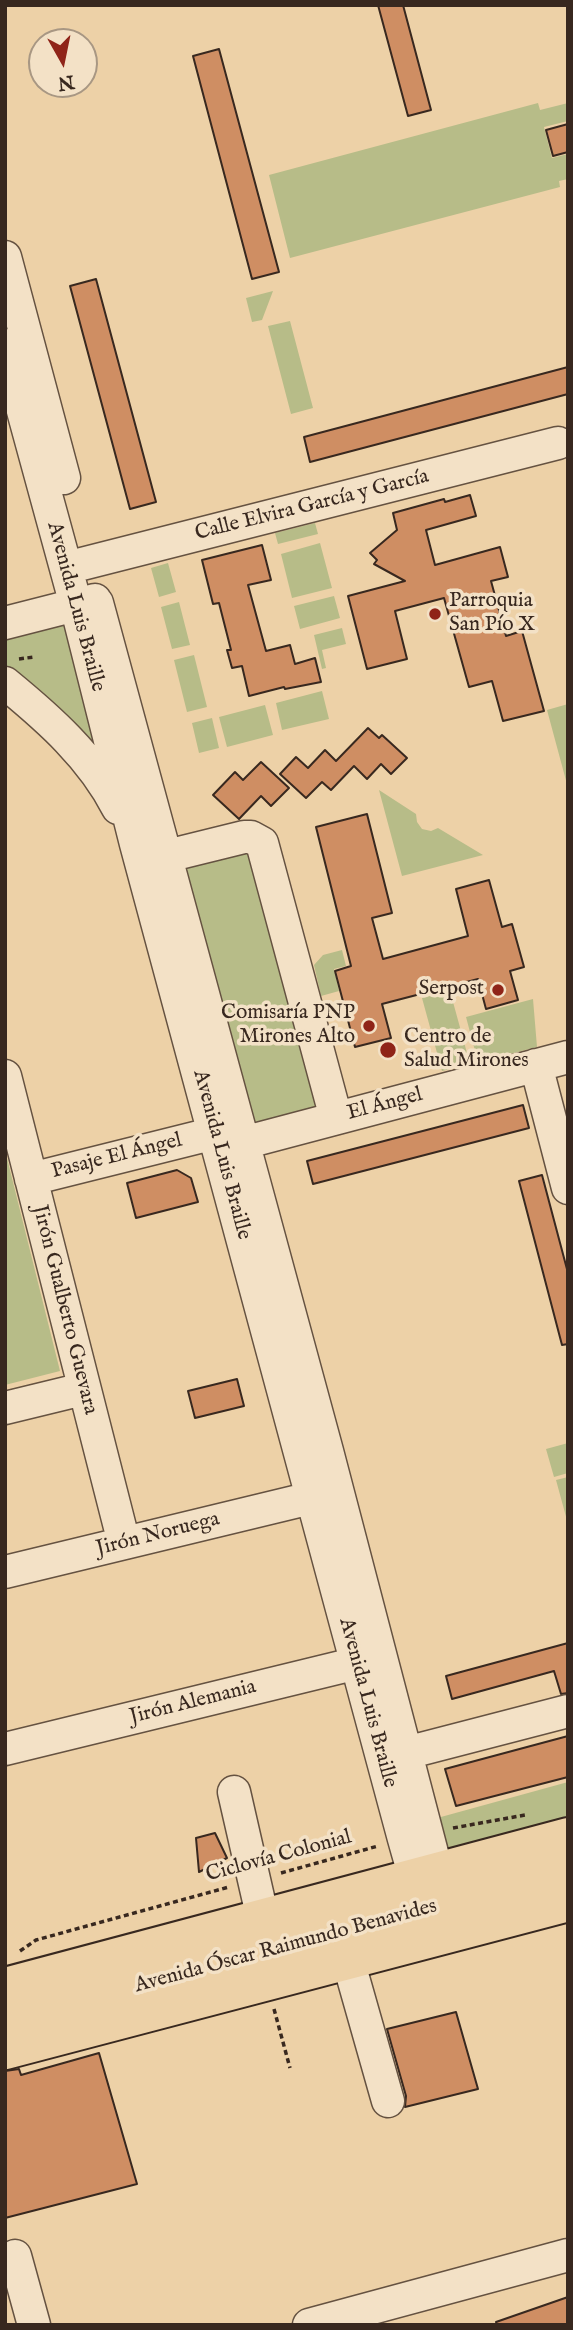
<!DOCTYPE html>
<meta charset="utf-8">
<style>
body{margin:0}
#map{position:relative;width:573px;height:2330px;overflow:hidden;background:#edd1a7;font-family:"IM FELL English",serif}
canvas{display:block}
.frame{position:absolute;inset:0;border:7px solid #38281f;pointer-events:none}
.north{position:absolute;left:28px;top:28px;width:70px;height:70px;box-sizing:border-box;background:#f3e1c6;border:2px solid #a89783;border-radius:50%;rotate:171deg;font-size:19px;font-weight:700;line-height:28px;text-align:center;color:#38281f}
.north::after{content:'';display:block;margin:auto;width:24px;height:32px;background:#8f2418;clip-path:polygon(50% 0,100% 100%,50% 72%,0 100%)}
</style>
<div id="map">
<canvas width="573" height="2330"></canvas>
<div class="frame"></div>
<div class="north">N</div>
</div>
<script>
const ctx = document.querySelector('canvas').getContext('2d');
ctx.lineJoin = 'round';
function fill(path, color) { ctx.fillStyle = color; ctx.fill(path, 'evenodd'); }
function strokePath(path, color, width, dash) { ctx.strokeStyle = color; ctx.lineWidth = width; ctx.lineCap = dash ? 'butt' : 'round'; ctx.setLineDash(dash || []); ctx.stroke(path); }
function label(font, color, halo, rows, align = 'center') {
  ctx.font = font + ' "IM FELL English",serif'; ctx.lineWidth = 7; ctx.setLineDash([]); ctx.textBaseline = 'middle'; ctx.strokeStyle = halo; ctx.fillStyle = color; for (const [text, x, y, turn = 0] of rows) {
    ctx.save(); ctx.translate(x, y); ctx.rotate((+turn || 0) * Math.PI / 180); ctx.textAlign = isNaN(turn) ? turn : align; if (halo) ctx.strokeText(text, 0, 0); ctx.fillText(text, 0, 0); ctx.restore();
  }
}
fill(new Path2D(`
 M 538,103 L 540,110 L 568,103 L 568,121 L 544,127 L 552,158 L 568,154 L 568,179 L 559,181 L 560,187 L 290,258 L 269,175 Z
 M 273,291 L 262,320 L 252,322 L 246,298 Z
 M 290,321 L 313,408 L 291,414 L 268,326 Z
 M 315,523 L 318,534 L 278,544 L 275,533 Z
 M 320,543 L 332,588 L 292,598 L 281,554 Z
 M 168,563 L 176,592 L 159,597 L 151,568 Z
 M 334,596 L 340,618 L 300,629 L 294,606 Z
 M 179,602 L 190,645 L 172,649 L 161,607 Z
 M 69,620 L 99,745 L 93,746 L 39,690 L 5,667 L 5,635 Z
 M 342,628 L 346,644 L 322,650 L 326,668 L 322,669 L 314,635 Z
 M 194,655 L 207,707 L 187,712 L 174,660 Z
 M 322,691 L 329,719 L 282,730 L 276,703 Z
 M 568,704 L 568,788 L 547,710 Z
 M 265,705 L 273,735 L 227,747 L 219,717 Z
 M 212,718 L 219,748 L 199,753 L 192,723 Z
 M 379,790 L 416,814 L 417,822 L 422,829 L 431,831 L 438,828 L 483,855 L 402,876 Z
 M 250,847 L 319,1108 L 252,1128 L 183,866 Z
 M 342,950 L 346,966 L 334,969 L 339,991 L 321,996 L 314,965 L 323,955 Z
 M 450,991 L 470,1064 L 442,1071 L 422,998 Z
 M 533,999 L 537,1047 L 478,1062 L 466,1017 Z
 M 5,1150 L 60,1371 L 5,1385 Z
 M 568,1443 L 568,1473 L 554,1477 L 546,1449 Z
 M 568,1477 L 568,1524 L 556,1480 Z
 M 568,1782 L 568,1820 L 445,1854 L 430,1820 Z`), '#b7bc88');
const building = new Path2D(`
 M 378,5 L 403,5 L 431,110 L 408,116 Z
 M 219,49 L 279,272 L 252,279 L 193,56 Z
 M 568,124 L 568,152 L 553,156 L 546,130 Z
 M 96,279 L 156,502 L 130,509 L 70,286 Z
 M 568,367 L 568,394 L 310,462 L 304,437 Z
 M 470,495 L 476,516 L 426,530 L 435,565 L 500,547 L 508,577 L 491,581 L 506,636 L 522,631 L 544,711 L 503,721 L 492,681 L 469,687 L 444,598 L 395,611 L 407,659 L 367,669 L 348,596 L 405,581 L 374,564 L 377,560 L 370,553 L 397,530 L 393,513 L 444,499 L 445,502 Z
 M 262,545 L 271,580 L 248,585 L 266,651 L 290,645 L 295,664 L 315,658 L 321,682 L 285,689 L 284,687 L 249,696 L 242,666 L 232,668 L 227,650 L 231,650 L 219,603 L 213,604 L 202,560 Z
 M 368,728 L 379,738 L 382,735 L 407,758 L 391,774 L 381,764 L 367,779 L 354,766 L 331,790 L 322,782 L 306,798 L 280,774 L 296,757 L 308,768 L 325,750 L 336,761 Z
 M 261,762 L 289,788 L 271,806 L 261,796 L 239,819 L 213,795 L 235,772 L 243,780 Z
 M 367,814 L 392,913 L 372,918 L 383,959 L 468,936 L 456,889 L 489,880 L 502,927 L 512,924 L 524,967 L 510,971 L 518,1000 L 486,1009 L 478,979 L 382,1004 L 391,1038 L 355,1047 L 335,971 L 351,966 L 316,827 Z
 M 523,1105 L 529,1128 L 313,1184 L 307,1161 Z
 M 177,1170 L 191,1178 L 198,1202 L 136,1218 L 127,1183 Z
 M 542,1175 L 568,1273 L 568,1344 L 562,1345 L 519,1181 Z
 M 237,1379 L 244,1406 L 195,1418 L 188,1391 Z
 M 568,1643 L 568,1693 L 561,1694 L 554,1671 L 452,1699 L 446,1676 Z
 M 568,1736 L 568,1777 L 456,1806 L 445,1769 Z
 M 215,1833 L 227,1858 L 199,1872 L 196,1838 Z
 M 456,2012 L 478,2089 L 405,2107 L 406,2096 L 387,2029 Z
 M 99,2053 L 137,2184 L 5,2218 L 5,2071 L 19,2069 L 21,2075 Z
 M 568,2297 L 568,2325 L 497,2325 L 496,2322 Z`);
fill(building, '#cf8e63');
strokePath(building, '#38281f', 2);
const minor = new Path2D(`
 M 5,257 L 64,478
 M 5,345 L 76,605 L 136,844 L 404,1839 L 415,1878 L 427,1896
 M 66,568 L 558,443
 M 97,603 L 327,1451 L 437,1872
 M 5,623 L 95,600
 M 5,683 C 49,719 92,757 118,808
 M 167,856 L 244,837 L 251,837 L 262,843 L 336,1118
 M 536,1065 L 568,1188
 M 5,1076 L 124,1543
 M 31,1179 L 215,1133 L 243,1143 L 568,1057
 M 5,1408 L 83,1389
 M 5,1572 L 311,1498
 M 5,1749 L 378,1658
 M 406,1753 L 568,1711
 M 234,1792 L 263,1919
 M 348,1960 L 388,2101
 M 15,2256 L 34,2325
 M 309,2325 L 568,2255`);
const major = new Path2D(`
 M 5,1987 L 568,1837
 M 5,2022 L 568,1872
 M 5,2050 L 568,1902`);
strokePath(minor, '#655241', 35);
strokePath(major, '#38281f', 42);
strokePath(new Path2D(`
 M 19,659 L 34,657
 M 453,1828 L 525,1815
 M 281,1873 L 378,1846
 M 20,1951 L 36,1940 L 229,1887
 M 274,2009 L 290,2068`), '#38281f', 3.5, [5, 3.5]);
strokePath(minor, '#f3e1c6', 32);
strokePath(major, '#edd1a7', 38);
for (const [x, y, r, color] of [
 [435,614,7,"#8f2418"],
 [498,990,7,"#8f2418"],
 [369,1026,7,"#8f2418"],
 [388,1050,9,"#8f2418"]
]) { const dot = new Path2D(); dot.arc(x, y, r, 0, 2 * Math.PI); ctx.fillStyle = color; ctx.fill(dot); strokePath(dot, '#f3e1c6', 2.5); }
label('21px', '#38281f', '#f3e1c6', [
 ["Calle Elvira García y García",312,506,-14],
 ["Avenida Luis Braille",75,607,75],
 ["El Ángel",385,1105,-15],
 ["Avenida Luis Braille",221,1155,75],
 ["Pasaje El Ángel",117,1157,-14],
 ["Jirón Gualberto Guevara",64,1310,76],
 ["Jirón Noruega",158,1535,-14],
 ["Jirón Alemania",193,1703,-14],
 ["Avenida Luis Braille",367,1703,75],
 ["Ciclovía Colonial",279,1857,-15],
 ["Avenida Óscar Raimundo Benavides",286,1947,-15]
]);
label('21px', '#38281f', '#f3e1c6', [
 ["Parroquia",449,602],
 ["San Pío X",449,626],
 ["Serpost",484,990,"right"],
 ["Comisaría PNP",355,1014,"right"],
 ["Mirones Alto",355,1038,"right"],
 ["Centro de",404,1038],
 ["Salud Mirones",404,1062]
], 'left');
</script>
